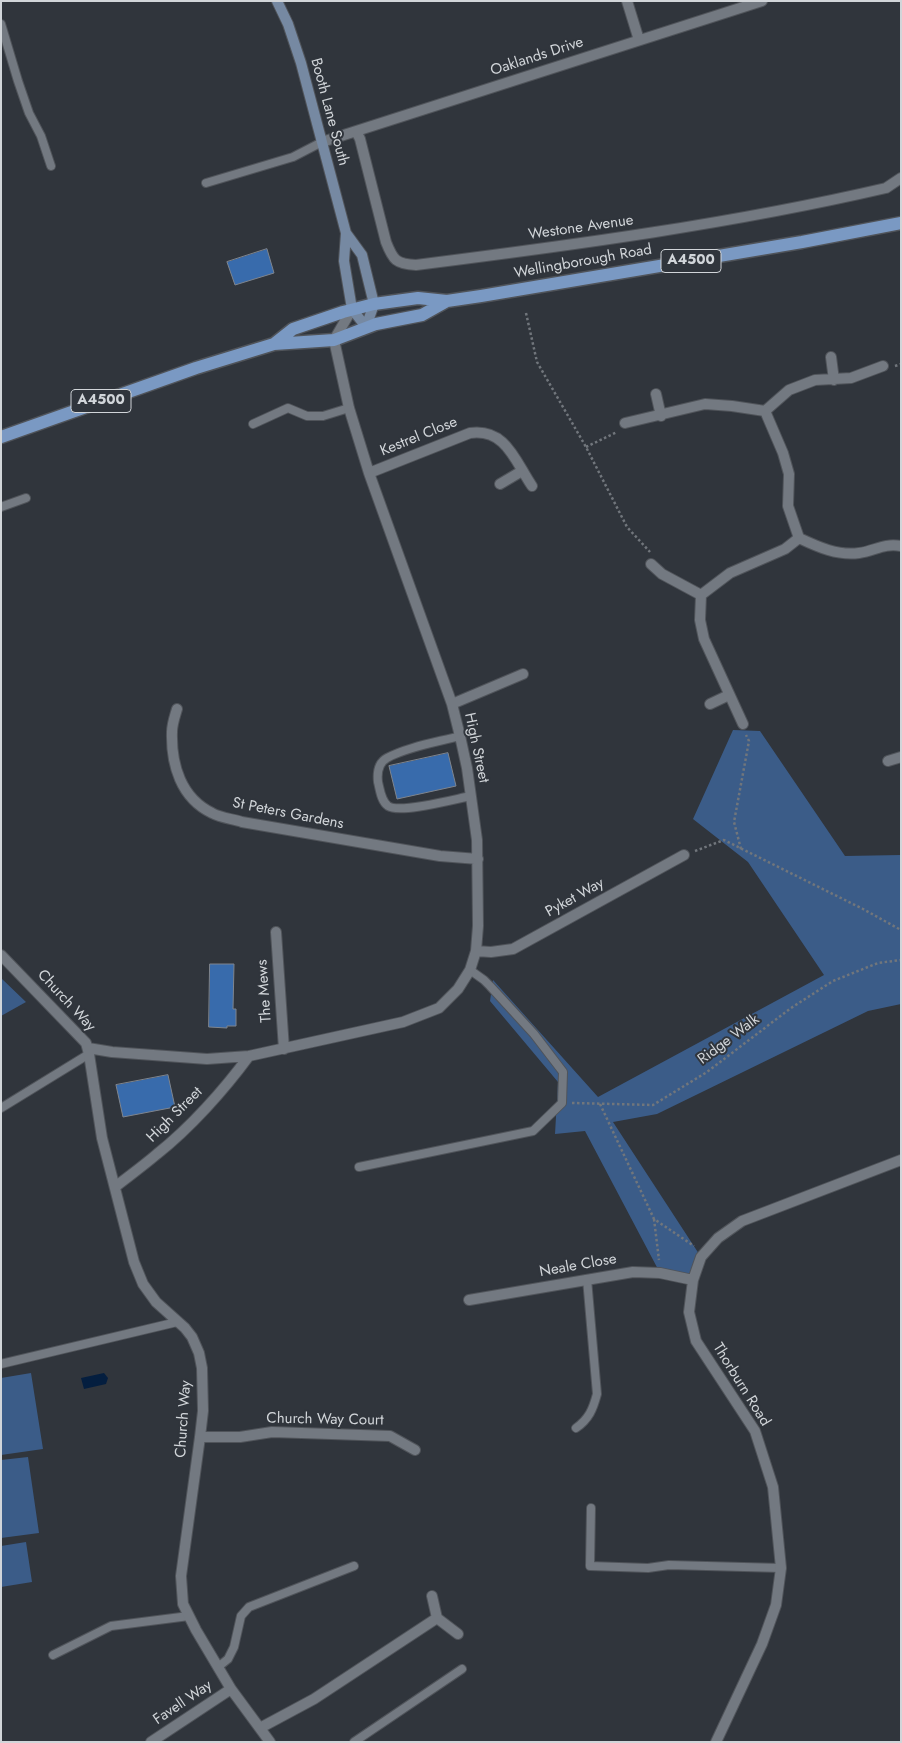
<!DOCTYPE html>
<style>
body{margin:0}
#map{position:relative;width:902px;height:1743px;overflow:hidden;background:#30353c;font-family:Jost,sans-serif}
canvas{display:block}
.frame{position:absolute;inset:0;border:2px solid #d1d5d9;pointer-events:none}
</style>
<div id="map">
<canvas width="902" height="1743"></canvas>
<div class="frame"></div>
</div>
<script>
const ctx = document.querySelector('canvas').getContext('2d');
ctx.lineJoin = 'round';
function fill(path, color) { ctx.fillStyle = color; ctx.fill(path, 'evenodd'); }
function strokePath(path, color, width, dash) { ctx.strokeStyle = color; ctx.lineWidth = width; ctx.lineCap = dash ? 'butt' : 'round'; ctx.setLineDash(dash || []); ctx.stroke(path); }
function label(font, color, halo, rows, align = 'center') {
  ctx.font = font + ' Jost,sans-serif'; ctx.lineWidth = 4; ctx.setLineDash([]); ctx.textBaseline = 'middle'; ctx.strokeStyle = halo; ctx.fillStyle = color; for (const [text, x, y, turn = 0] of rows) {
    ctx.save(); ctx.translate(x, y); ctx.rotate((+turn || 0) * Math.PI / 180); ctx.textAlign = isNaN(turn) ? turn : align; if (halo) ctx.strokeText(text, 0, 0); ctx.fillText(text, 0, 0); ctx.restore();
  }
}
fill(new Path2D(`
 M 733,730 L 760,731 L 845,856 L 901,855 L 901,1004 L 868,1011 L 657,1114 L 613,1122 L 701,1257 L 693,1280 L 660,1273 L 585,1131 L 555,1134 L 558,1082 L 490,1001 L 493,980 L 598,1097 L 824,975 L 748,862 L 693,819 Z
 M 1,978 L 26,1002 L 1,1016 Z
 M 31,1373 L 43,1449 L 1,1455 L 1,1378 Z
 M 28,1457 L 39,1533 L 1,1538 L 1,1460 Z
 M 26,1542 L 32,1582 L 1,1587 L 1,1546 Z`), '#3b5c88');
fill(new Path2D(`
 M 104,1373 L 108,1378 L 106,1384 L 84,1389 L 81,1378 Z`), '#041e3f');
const building = new Path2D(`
 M 267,249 L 274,273 L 235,285 L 227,262 Z
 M 448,753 L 456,786 L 397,799 L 389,766 Z
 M 210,964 L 234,964 L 233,1009 L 236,1009 L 236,1026 L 227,1026 L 227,1028 L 209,1027 Z
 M 168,1075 L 175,1107 L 123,1117 L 116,1085 Z`);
fill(building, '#386bac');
strokePath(building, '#7f858e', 1);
const lane = new Path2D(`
 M 1,24 L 18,81 L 29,113 L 41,136 L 51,166
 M 206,183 L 293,157 L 322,142
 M 253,424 L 288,408 L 307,416 L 323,416 L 349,408
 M 1,507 L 26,498
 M 460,736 C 438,742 407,747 387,758 C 378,763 377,773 378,782 C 380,790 381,801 388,806 C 400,814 455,799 471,796
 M 1,1108 L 89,1054
 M 359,1167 L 533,1131 L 562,1103 L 563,1072 L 534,1034 L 490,986 L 484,980 L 470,970
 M 1,1364 L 177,1322
 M 576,1428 C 589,1419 593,1409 597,1394 L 587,1279
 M 591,1508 L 590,1566 L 648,1568 L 669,1565 L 781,1568
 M 53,1655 L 111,1626 L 189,1616
 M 218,1667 L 228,1659 L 234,1647 L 241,1616 L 249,1607 L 354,1566
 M 354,1742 L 462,1669`);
const street = new Path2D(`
 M 627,1 L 639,40
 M 356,131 L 360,139 L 386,242 C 393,260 396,264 416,265 C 574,245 731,224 886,188 L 901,178
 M 322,142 L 762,1
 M 831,357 L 834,380
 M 656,394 L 661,416
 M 765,411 L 789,390 L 815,380 L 851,378 L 883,366
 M 625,423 L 705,404 L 732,406 L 765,411 L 783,453 L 789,474 L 788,506 L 799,538
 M 369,473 L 470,433 C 506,428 515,461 532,486
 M 500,484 L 522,471
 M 651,564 L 662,574 L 701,595
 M 452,704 L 523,674
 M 710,704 L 729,695
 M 177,709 C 175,716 172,724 172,732 C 171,765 181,798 212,813 C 221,818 233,819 242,822 L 440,856 L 478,859
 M 743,724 L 704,639 L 700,620 L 701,595 L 730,573 L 785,549 L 799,538 C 818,547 838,556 859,553 C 875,551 883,543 901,546
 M 888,761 L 901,757
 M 276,932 L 284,1049
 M 476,951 L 491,952 L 513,949 L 684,855
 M 1,955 L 86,1043 L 89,1054 L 102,1138 L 134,1262 L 143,1284 L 156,1302 L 185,1328 L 192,1337 L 199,1353 L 202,1368 L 203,1411 L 200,1437 L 181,1576 L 183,1604 L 196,1630 L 231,1689 L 270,1742
 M 88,1048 L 112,1052 L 207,1059 L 249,1056 L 403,1022 L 439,1008 L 458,989 L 470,970 L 476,951 L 478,926 L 477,840 L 467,768 L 460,736 L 452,704 L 369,473 L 349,408 L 334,340 L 352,309
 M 115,1187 C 129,1176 143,1166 157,1154 C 190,1128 224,1090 249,1056
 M 469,1300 L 633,1272 L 660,1273 L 693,1280
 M 200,1437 L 240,1437 L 272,1432 L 390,1436 L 415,1450
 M 437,1618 L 458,1634
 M 260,1728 L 314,1699 L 437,1618 L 432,1596
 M 151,1742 L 231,1689
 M 716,1742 L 762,1644 L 776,1605 L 781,1568 L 773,1487 L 755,1431 L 696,1341 L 689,1312 L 693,1280 L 701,1257 L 718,1238 L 742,1221 L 901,1160`);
const secondary = new Path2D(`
 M 277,1 L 288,24 L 301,63 L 346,233 L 344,261 L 352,309 L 366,327
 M 346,233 L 362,255 L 374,304 L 366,327`);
const primary = new Path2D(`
 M 274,344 L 293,329 L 343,312 L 374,304 L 418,298 L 447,301 L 481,296 L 802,242 L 901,223
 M 1,437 L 196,368 L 274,344 L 334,340 L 376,324 L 422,315 L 447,301`);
strokePath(lane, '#50545a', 10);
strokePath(street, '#50545a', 12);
strokePath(secondary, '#50545a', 12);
strokePath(primary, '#50545a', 15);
strokePath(new Path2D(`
 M 526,313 L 537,362 L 586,447 L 627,527 L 650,552
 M 895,366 L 901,364
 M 586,447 L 617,432
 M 741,849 L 734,822 L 749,741 L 746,735
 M 695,851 L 724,840 L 863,909 L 901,930
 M 572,1103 L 653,1105 L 707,1072 L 791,1008 L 833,981 L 878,963 L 901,960
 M 600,1104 L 654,1219 L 694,1246
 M 654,1219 L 659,1260`), '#71767c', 2.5, [2.5, 2.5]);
strokePath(lane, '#737981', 8);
strokePath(street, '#737981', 10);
strokePath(secondary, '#7689a2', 10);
strokePath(primary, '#7a99c3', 12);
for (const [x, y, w] of [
 [691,261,60],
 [101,401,60]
]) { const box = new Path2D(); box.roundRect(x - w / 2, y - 11.5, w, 23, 4); ctx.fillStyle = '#30353c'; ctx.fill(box); strokePath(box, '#d1d5d9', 1); }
label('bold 14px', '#d1d5d9', null, [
 ["A4500",691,261],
 ["A4500",101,401]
]);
label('15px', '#d1d5d9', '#30353c', [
 ["Oaklands Drive",537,57,-18],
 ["Booth Lane South",329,112,75],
 ["Westone Avenue",581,228,-8],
 ["Wellingborough Road",583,262,-10],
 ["Kestrel Close",419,437,-22],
 ["High Street",476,748,78],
 ["St Peters Gardens",288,814,11],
 ["Pyket Way",575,898,-29],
 ["The Mews",265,991,-94],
 ["Church Way",66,1001,47],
 ["Ridge Walk",729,1040,-37],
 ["High Street",175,1115,-45],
 ["Neale Close",578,1266,-10],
 ["Thorburn Road",741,1385,58],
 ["Church Way",184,1419,-86],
 ["Church Way Court",325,1420,1],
 ["Favell Way",183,1703,-34]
]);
</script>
